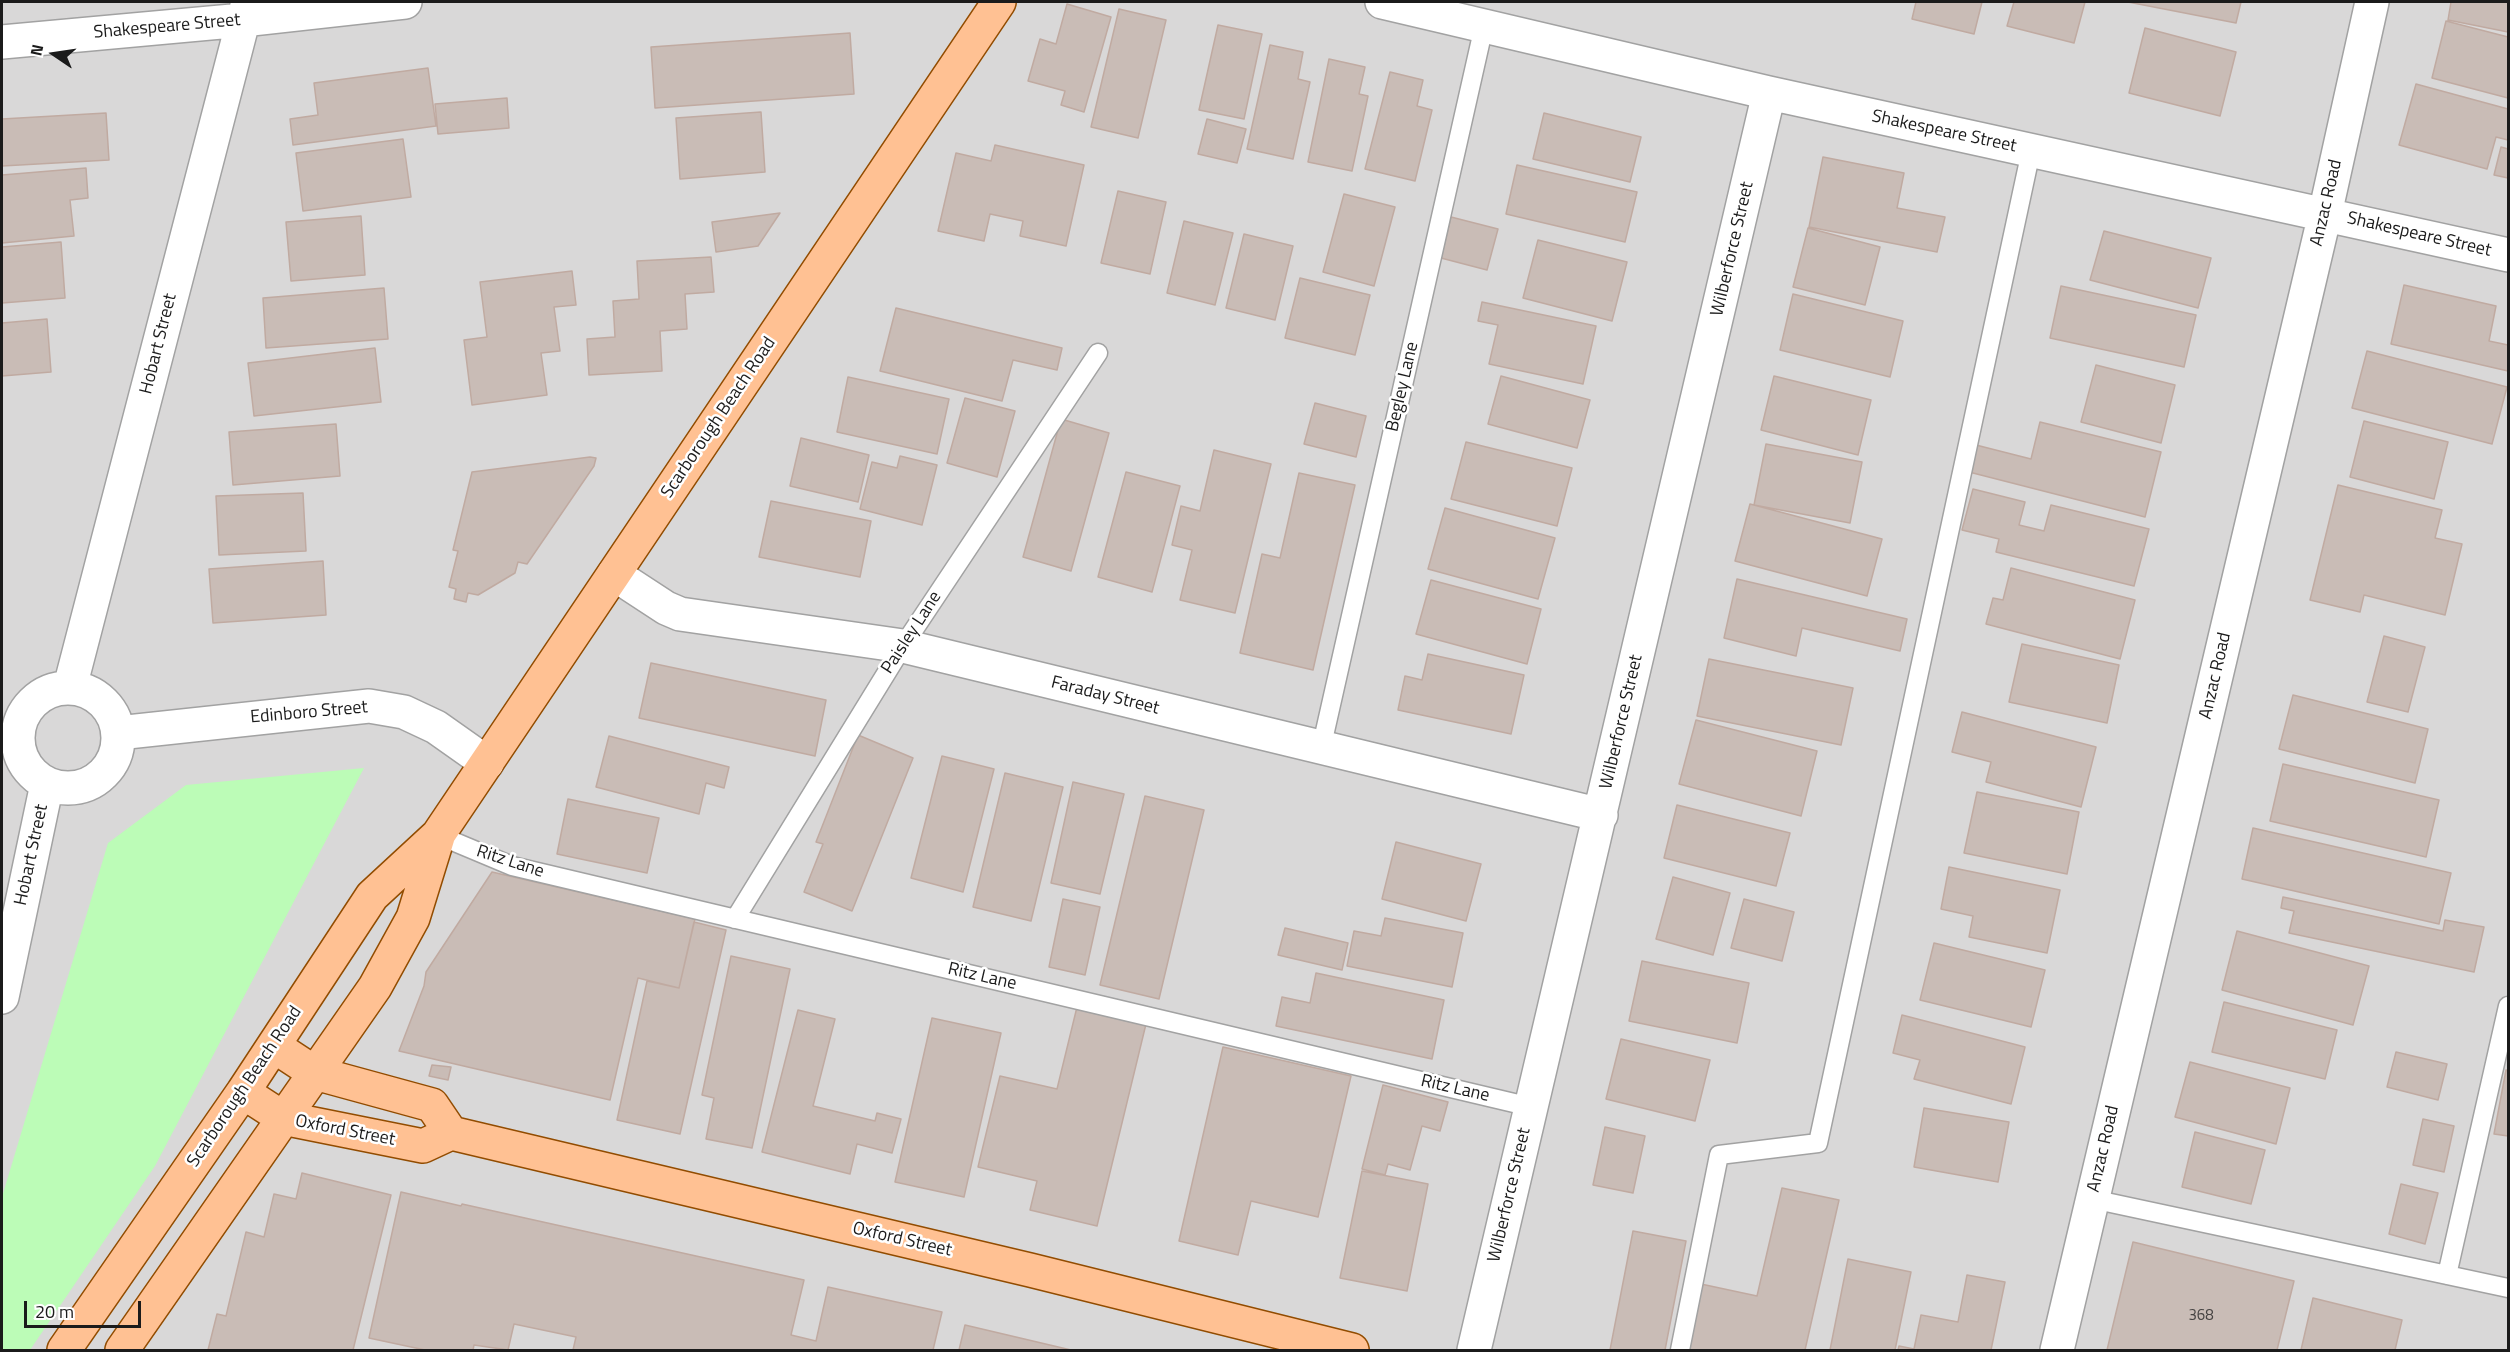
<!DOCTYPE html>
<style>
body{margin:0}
#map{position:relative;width:2510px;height:1352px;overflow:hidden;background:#ede7df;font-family:"Titillium Web",sans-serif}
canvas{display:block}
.frame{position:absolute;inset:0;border:3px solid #1b1b1b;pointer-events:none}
.north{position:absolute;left:24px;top:24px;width:60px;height:60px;-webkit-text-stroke:4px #fff;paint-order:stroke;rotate:283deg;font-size:16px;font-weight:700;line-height:24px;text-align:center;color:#1b1b1b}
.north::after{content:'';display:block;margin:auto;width:21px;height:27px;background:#1b1b1b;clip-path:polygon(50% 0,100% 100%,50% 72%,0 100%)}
.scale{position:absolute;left:24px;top:1301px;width:117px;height:27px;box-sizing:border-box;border:3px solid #1b1b1b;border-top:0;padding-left:8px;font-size:18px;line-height:21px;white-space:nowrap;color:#1b1b1b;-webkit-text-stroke:4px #fff;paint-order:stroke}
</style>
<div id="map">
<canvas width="2510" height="1352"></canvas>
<div class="frame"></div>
<div class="north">N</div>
<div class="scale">20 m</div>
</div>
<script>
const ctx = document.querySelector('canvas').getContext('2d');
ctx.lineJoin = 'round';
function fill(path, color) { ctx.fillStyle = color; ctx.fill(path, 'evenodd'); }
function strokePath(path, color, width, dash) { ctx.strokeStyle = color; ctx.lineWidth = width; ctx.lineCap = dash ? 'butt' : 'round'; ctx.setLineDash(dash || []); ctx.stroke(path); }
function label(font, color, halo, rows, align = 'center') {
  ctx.font = font + ' "Titillium Web",sans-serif'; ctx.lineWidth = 5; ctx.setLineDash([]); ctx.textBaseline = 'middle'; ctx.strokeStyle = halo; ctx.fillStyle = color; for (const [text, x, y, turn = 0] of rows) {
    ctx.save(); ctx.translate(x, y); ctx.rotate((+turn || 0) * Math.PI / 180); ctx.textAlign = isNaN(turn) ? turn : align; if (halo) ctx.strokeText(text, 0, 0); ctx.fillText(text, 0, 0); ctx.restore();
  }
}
fill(new Path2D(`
 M 2,2 L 2508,2 L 2508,1350 L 2,1350 Z`), '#d9d8d8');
fill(new Path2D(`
 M 364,768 L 155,1166 L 30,1350 L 2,1350 L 2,1197 L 108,843 L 186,785 Z`), '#bcfcb7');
const building = new Path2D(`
 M 1916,2 L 1982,2 L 1974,34 L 1912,19 Z
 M 2014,2 L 2085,2 L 2074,43 L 2007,26 Z
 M 2128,2 L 2241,2 L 2236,23 Z
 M 2451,2 L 2508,2 L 2508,32 L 2448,20 Z
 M 1067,4 L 1111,17 L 1084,112 L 1061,105 L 1065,91 L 1028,81 L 1040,39 L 1056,44 Z
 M 1119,9 L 1166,20 L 1138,138 L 1091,127 Z
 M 2446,21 L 2508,37 L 2508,98 L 2432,78 Z
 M 1218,25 L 1262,34 L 1244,119 L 1199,110 Z
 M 2145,28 L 2236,52 L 2220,116 L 2129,93 Z
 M 850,33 L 854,94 L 655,108 L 651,47 Z
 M 1270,45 L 1303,52 L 1298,79 L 1310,82 L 1293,159 L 1247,149 Z
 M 1329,59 L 1365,67 L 1359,94 L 1368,96 L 1352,171 L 1308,162 Z
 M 428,68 L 436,126 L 293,145 L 290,119 L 318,115 L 314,83 Z
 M 1390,72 L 1423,80 L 1417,106 L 1432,110 L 1415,181 L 1365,169 Z
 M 2416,84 L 2508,109 L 2508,140 L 2496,137 L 2487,169 L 2399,145 Z
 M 507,98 L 509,128 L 438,134 L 435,104 Z
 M 761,112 L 765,172 L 680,179 L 676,118 Z
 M 106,113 L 109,160 L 2,166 L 2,119 Z
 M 1544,113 L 1641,137 L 1630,182 L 1533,159 Z
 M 1207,119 L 1246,129 L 1237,163 L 1198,154 Z
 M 403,139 L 411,197 L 303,211 L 296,153 Z
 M 995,145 L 1084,165 L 1066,246 L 1020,236 L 1023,221 L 990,214 L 984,241 L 938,231 L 956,153 L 991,161 Z
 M 2501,147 L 2508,149 L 2508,178 L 2494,175 Z
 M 1823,157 L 1904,173 L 1897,208 L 1945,217 L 1937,252 L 1809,227 Z
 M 1517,165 L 1637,192 L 1625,242 L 1506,214 Z
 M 86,168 L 88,198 L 70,200 L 74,236 L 2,243 L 2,175 Z
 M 1118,191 L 1166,202 L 1150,274 L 1101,263 Z
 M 1344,194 L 1395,207 L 1374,286 L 1323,272 Z
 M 780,213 L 758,246 L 716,252 L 712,222 Z
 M 361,216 L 365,275 L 291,281 L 286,222 Z
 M 1451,217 L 1498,229 L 1487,270 L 1441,258 Z
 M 1184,221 L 1233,233 L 1215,305 L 1167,293 Z
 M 1808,228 L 1880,247 L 1865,305 L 1793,287 Z
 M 2104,231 L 2211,258 L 2198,308 L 2090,280 Z
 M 1244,234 L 1293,246 L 1275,320 L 1226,308 Z
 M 1538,240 L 1627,262 L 1612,321 L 1523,298 Z
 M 61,242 L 65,298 L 2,303 L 2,247 Z
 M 711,257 L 714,292 L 685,294 L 687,329 L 660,331 L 662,371 L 589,375 L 587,339 L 615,337 L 613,301 L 639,299 L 637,261 Z
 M 572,271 L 576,305 L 554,307 L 560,351 L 541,353 L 547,395 L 472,405 L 464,340 L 487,337 L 480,282 Z
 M 1300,278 L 1370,295 L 1355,355 L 1285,338 Z
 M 2404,285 L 2496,306 L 2489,341 L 2508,345 L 2508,371 L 2391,344 Z
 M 2061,286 L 2196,315 L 2184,367 L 2050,338 Z
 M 384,288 L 388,339 L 266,348 L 263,298 Z
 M 1793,294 L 1903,321 L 1890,377 L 1780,350 Z
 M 1482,302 L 1596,326 L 1583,384 L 1489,364 L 1498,325 L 1478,321 Z
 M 896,308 L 1062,348 L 1057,370 L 1013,360 L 1002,401 L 880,371 Z
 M 47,319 L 51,372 L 2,376 L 2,323 Z
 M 375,348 L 381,402 L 254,416 L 248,363 Z
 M 2367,351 L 2507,387 L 2492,444 L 2352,408 Z
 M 2096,365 L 2175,385 L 2161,443 L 2081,422 Z
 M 1501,376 L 1590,400 L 1577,448 L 1488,424 Z
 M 1774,376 L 1871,400 L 1858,455 L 1761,430 Z
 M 848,377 L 949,399 L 937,454 L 837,432 Z
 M 965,398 L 1015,411 L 997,477 L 947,463 Z
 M 1315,403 L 1366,416 L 1356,457 L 1304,444 Z
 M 1061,419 L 1109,433 L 1071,571 L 1023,557 Z
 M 2364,421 L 2448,442 L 2434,499 L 2350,477 Z
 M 2040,422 L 2161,452 L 2145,517 L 1969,472 L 1976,445 L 2031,459 Z
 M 336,424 L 340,476 L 233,485 L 229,432 Z
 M 801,438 L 869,455 L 858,502 L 790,486 Z
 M 1466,442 L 1572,468 L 1557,526 L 1451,499 Z
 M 1766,444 L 1862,462 L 1850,523 L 1754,505 Z
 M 1214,450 L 1271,464 L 1235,613 L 1180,600 L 1192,550 L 1172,545 L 1181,506 L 1200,511 Z
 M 900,456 L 937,465 L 922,525 L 860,509 L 872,462 L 897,468 Z
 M 590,457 L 596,458 L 594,466 L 527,564 L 518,562 L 515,573 L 478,595 L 468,593 L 466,602 L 454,599 L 456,589 L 449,587 L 458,551 L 453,550 L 472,472 Z
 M 1126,472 L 1180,486 L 1152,592 L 1098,577 Z
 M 1299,473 L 1355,485 L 1313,670 L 1240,653 L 1262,554 L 1280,558 Z
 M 2338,485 L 2442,510 L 2435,538 L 2462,544 L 2445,615 L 2364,595 L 2360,612 L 2310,600 Z
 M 1973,489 L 2025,502 L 2019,525 L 2044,531 L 2051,505 L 2149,529 L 2134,586 L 1996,552 L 1999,539 L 1962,530 Z
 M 303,493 L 306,551 L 219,555 L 216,496 Z
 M 771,501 L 871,521 L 860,577 L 759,557 Z
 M 1750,504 L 1882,539 L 1867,596 L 1735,561 Z
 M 1445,508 L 1555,538 L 1538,599 L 1428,569 Z
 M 323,561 L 326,615 L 213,623 L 209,569 Z
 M 2011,568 L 2135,600 L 2120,659 L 1986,624 L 1993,598 L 2003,600 Z
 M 1737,579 L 1907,619 L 1900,651 L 1802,628 L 1796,656 L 1724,638 Z
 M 1431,580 L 1541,609 L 1527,664 L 1416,634 Z
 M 2384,636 L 2425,647 L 2408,712 L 2367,702 Z
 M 2022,644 L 2119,665 L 2107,723 L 2009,702 Z
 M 1428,654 L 1524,675 L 1511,734 L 1398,710 L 1405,676 L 1422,680 Z
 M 1709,659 L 1853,688 L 1841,745 L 1697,716 Z
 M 651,663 L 826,700 L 815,756 L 639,718 Z
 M 2293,695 L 2428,729 L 2415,783 L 2279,749 Z
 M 1962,712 L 2096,747 L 2081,807 L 1986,782 L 1991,762 L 1952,752 Z
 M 1696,720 L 1817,751 L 1801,816 L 1679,784 Z
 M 858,735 L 913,758 L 852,911 L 804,892 L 823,844 L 816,842 Z
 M 609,736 L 729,767 L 724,788 L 706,783 L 699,814 L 596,787 Z
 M 942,756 L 994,769 L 963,892 L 911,878 Z
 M 2283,764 L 2439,800 L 2426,857 L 2270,821 Z
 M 1005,773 L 1063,787 L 1031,921 L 973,907 Z
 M 1073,782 L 1124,794 L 1100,894 L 1051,883 Z
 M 1977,792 L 2079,812 L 2067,874 L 1964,853 Z
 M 1145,796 L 1204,810 L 1159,999 L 1100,985 Z
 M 568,799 L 659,818 L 647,873 L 557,854 Z
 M 1677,805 L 1790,833 L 1776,886 L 1664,858 Z
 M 2253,828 L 2451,873 L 2439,924 L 2242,879 Z
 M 1396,842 L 1481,864 L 1466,921 L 1382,899 Z
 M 1949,867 L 2060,890 L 2047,953 L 1969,937 L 1973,916 L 1941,909 Z
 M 492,872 L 695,919 L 679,988 L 638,978 L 610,1100 L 399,1051 L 424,986 L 426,972 Z
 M 1673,877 L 1730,893 L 1713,955 L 1656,939 Z
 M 2283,897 L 2443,931 L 2445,920 L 2484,927 L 2474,972 L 2289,933 L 2294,911 L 2281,908 Z
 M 1063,899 L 1100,907 L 1085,975 L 1049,967 Z
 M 1744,899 L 1794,912 L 1782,961 L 1731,948 Z
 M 1385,918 L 1463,933 L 1452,987 L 1347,966 L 1354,931 L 1381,936 Z
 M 694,922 L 726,930 L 680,1134 L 617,1120 L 647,981 L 679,988 Z
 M 1285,928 L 1348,943 L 1342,970 L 1278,955 Z
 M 2237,931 L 2369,966 L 2353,1025 L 2222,990 Z
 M 1934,943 L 2045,970 L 2031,1027 L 1920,1000 Z
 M 731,956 L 790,969 L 752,1148 L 706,1139 L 714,1098 L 702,1095 Z
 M 1642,961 L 1749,983 L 1737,1043 L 1629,1021 Z
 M 1316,973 L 1444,1000 L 1432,1059 L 1276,1026 L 1282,997 L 1310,1003 Z
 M 2224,1002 L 2337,1030 L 2325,1079 L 2212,1052 Z
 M 1077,1007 L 1146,1024 L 1097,1226 L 1030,1210 L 1037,1181 L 978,1167 L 1000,1076 L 1057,1089 Z
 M 798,1010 L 835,1019 L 813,1106 L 875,1121 L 877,1113 L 901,1119 L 892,1153 L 857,1144 L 850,1174 L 762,1152 Z
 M 1902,1015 L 2025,1047 L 2011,1104 L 1914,1079 L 1920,1060 L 1893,1053 Z
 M 932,1018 L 1001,1033 L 964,1197 L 895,1182 Z
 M 1621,1039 L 1710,1060 L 1695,1121 L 1606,1099 Z
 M 1223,1047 L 1351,1076 L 1318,1217 L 1251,1201 L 1238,1255 L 1179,1241 Z
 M 2396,1052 L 2447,1064 L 2438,1100 L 2387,1087 Z
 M 2190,1062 L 2290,1088 L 2276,1144 L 2175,1117 Z
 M 432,1065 L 451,1067 L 448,1080 L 429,1076 Z
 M 2506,1070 L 2508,1071 L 2508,1136 L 2494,1134 Z
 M 1383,1085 L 1448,1102 L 1440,1131 L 1422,1126 L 1410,1170 L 1388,1164 L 1385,1175 L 1362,1169 Z
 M 1924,1108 L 2009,1122 L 1998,1182 L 1914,1167 Z
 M 2423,1119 L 2454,1126 L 2444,1172 L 2413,1165 Z
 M 1605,1127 L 1645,1136 L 1633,1193 L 1593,1185 Z
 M 2195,1132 L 2265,1150 L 2251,1204 L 2182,1187 Z
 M 1362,1171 L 1428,1184 L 1407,1291 L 1340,1278 Z
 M 302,1173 L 391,1195 L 353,1350 L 208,1350 L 217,1314 L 226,1316 L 246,1232 L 264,1237 L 274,1194 L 296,1199 Z
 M 2401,1184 L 2438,1193 L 2425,1244 L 2389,1234 Z
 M 1782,1188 L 1839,1200 L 1805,1350 L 1686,1350 L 1701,1284 L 1757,1296 Z
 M 401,1192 L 461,1206 L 462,1204 L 804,1280 L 791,1335 L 816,1341 L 828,1287 L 942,1312 L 933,1350 L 573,1350 L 576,1337 L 514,1324 L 508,1350 L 474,1345 L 473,1350 L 425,1350 L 369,1338 Z
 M 1633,1231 L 1686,1241 L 1665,1350 L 1610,1350 Z
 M 2133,1242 L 2294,1281 L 2277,1350 L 2107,1350 Z
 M 1848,1259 L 1911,1272 L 1895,1350 L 1830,1350 Z
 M 1967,1275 L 2005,1282 L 1991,1350 L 1898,1350 L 1899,1346 L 1914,1349 L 1921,1315 L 1958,1322 Z
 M 2313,1298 L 2402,1320 L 2395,1350 L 2301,1350 Z
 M 965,1325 L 1071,1350 L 959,1350 Z`);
fill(building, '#c9bcb6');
strokePath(building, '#c0aaa1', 1.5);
const lane = new Path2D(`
 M 1321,749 L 1484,26
 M 438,835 L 512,866 L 1531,1107
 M 735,919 L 903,646 L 1098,353
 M 2092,1199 L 2508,1288
 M 2447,1275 L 2508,1006
 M 1680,1350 L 1719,1155 L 1818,1143 L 2031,151`);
const street = new Path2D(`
 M 1382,2 L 1769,93 L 2508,255
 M 2,42 L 243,20 L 405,2
 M 614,574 L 666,608 L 680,614 L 903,646 L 1601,815
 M 70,687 L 248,2
 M18 738a50 50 0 1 1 100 0a50 50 0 1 1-100 0Z
 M 118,733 L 369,706 L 404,712 L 436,727 L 487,763
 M 2,997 L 47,784
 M 1474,1350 L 1769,93
 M 2057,1350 L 2325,214 L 2372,2`);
const primary = new Path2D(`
 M 274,1046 L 315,1073 L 432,1105 L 451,1133
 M 243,1092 L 283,1118 L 423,1146 L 451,1133 L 1030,1270 L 1352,1350
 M 64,1350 L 243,1092 L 372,896 L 438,835 L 999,2
 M 122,1350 L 375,987 L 413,918 L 438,837`);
strokePath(lane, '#a2a2a2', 21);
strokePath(street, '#a2a2a2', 36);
strokePath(primary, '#924c00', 36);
strokePath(lane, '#fff', 18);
strokePath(street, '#fff', 33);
strokePath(primary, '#ffc193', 33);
label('15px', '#464342', null, [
 ["368",2201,1316]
]);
label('18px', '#1b1b1b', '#fff', [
 ["Shakespeare Street",167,27,-5],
 ["Shakespeare Street",1944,132,12],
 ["Anzac Road",2327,203,-77],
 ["Shakespeare Street",2419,235,13],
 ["Wilberforce Street",1733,249,-77],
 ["Hobart Street",159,344,-76],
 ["Begley Lane",1403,387,-77],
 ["Scarborough Beach Road",719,418,-56],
 ["Paisley Lane",912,633,-57],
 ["Anzac Road",2216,676,-77],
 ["Faraday Street",1105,696,14],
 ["Edinboro Street",309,713,-5],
 ["Wilberforce Street",1622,722,-77],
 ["Hobart Street",32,855,-78],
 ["Ritz Lane",510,862,18],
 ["Ritz Lane",982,977,13],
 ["Scarborough Beach Road",245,1087,-56],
 ["Ritz Lane",1455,1089,13],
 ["Oxford Street",345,1131,11],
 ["Anzac Road",2104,1149,-77],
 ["Wilberforce Street",1510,1195,-77],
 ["Oxford Street",902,1240,13]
]);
</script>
